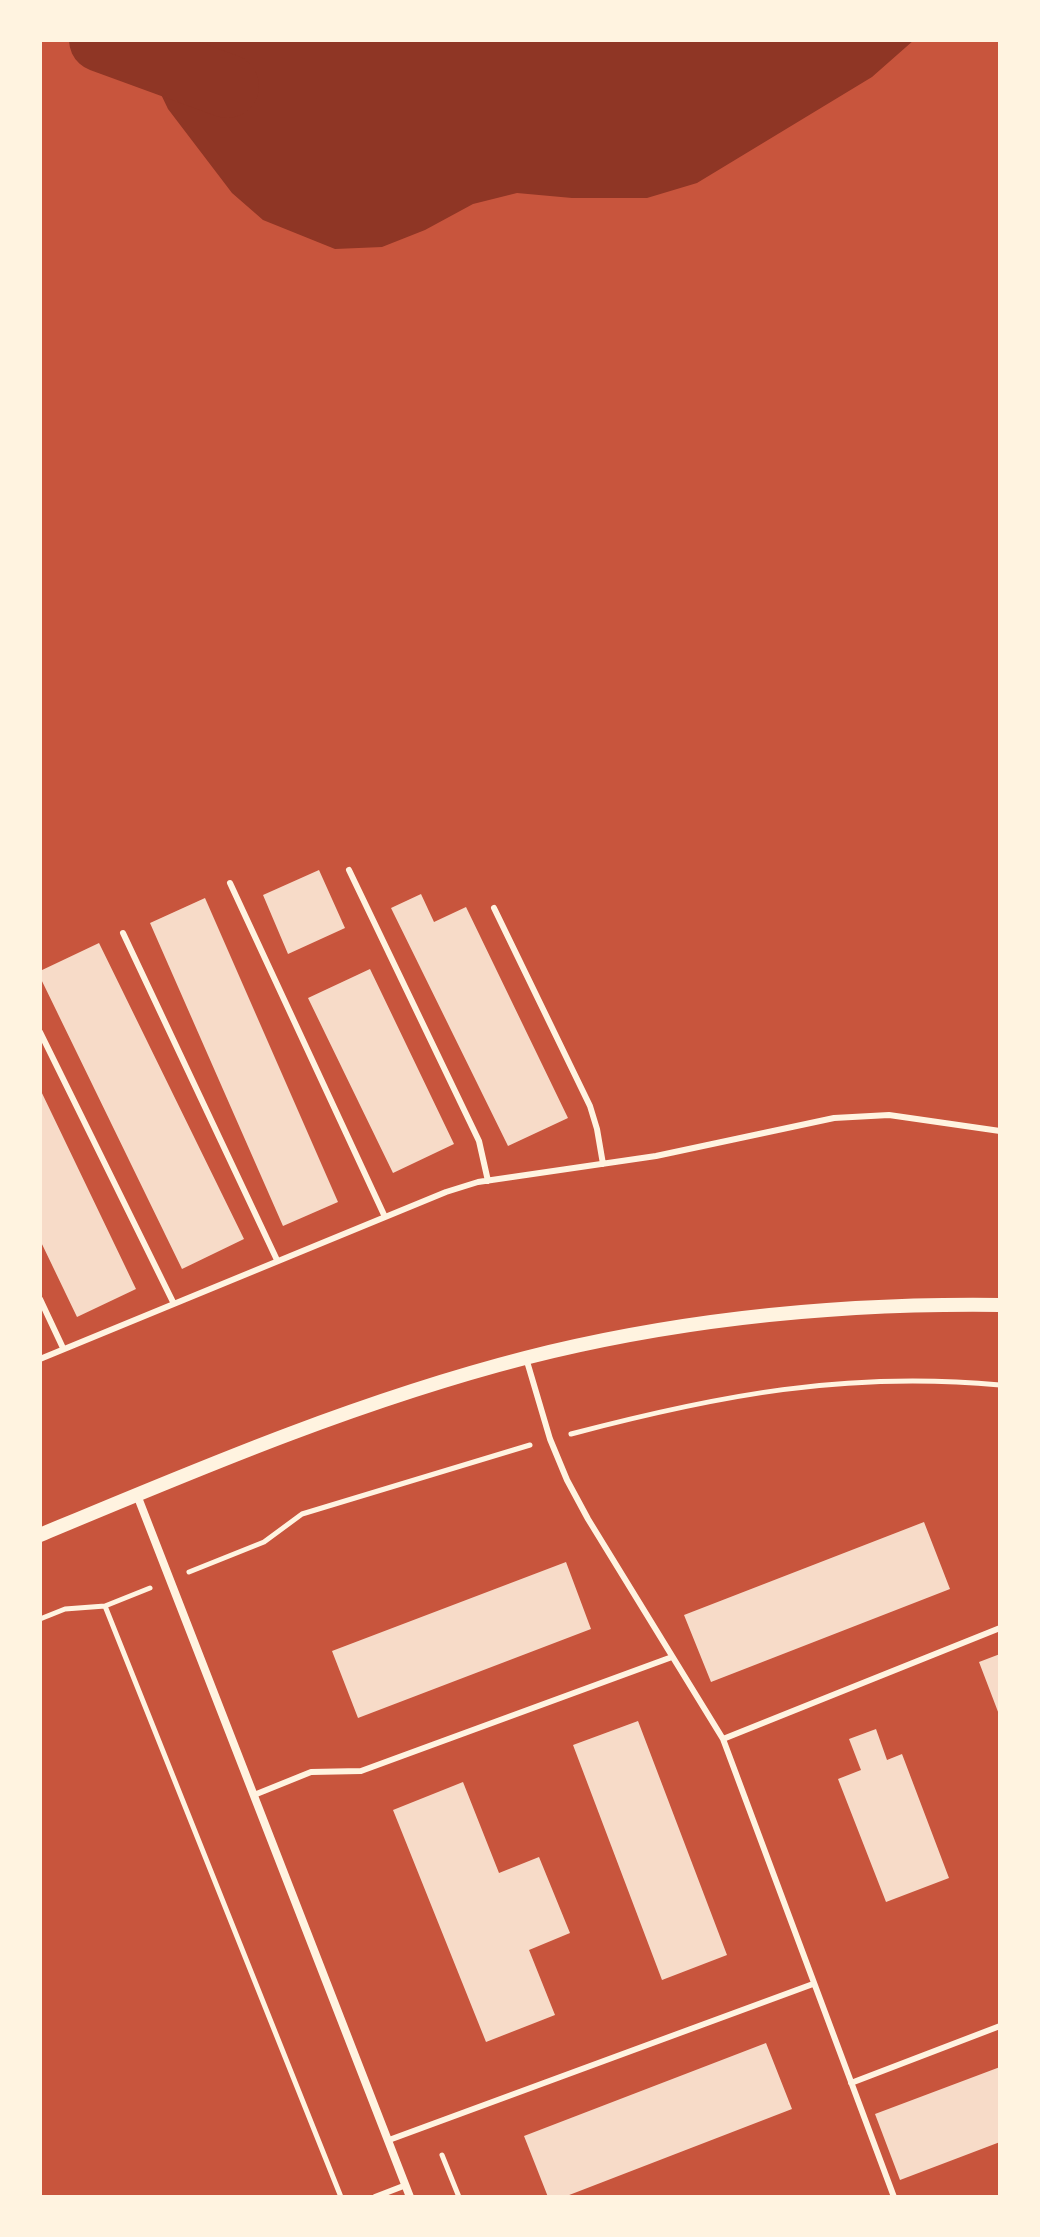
<!DOCTYPE html>
<style>
body{margin:0}
#map{position:relative;width:1040px;height:2237px;overflow:hidden;background:#c8553d;font-family:"Exo 2",sans-serif}
canvas{display:block}
.frame{position:absolute;inset:0;border:42px solid #fff3e0;pointer-events:none}
</style>
<div id="map">
<canvas width="1040" height="2237"></canvas>
<div class="frame"></div>
</div>
<script>
const ctx = document.querySelector('canvas').getContext('2d');
ctx.lineJoin = 'round';
function fill(path, color) { ctx.fillStyle = color; ctx.fill(path, 'evenodd'); }
function strokePath(path, color, width, dash) { ctx.strokeStyle = color; ctx.lineWidth = width; ctx.lineCap = dash ? 'butt' : 'round'; ctx.setLineDash(dash || []); ctx.stroke(path); }
fill(new Path2D(`
 M 135,40 L 914,40 L 872,77 L 697,183 L 647,198 L 572,198 L 517,193 L 473,204 L 425,230 L 382,247 L 335,249 L 263,220 L 232,193 L 168,109 Z`), '#8f3625');
strokePath(new Path2D(`
 M 101,40 L 227,86`), '#8f3625', 64);
fill(new Path2D(`
 M 319,870 L 345,928 L 288,954 L 263,895 Z
 M 421,894 L 434,922 L 466,907 L 568,1118 L 508,1146 L 391,908 Z
 M 205,898 L 338,1202 L 283,1226 L 150,923 Z
 M 99,943 L 244,1239 L 182,1269 L 40,977 L 40,971 Z
 M 370,969 L 454,1144 L 393,1173 L 308,998 Z
 M 40,1089 L 136,1289 L 77,1317 L 40,1240 Z
 M 924,1522 L 950,1589 L 711,1682 L 684,1615 Z
 M 566,1562 L 591,1629 L 358,1718 L 332,1651 Z
 M 1000,1654 L 1000,1717 L 979,1662 Z
 M 638,1721 L 727,1955 L 662,1980 L 573,1745 Z
 M 876,1729 L 887,1760 L 902,1754 L 949,1878 L 886,1902 L 838,1779 L 861,1770 L 849,1739 Z
 M 463,1782 L 499,1873 L 539,1857 L 570,1933 L 529,1950 L 555,2015 L 486,2042 L 393,1810 Z
 M 766,2043 L 792,2109 L 564,2197 L 548,2197 L 524,2136 Z
 M 1000,2067 L 1000,2142 L 900,2180 L 875,2114 Z`), '#f7dbc8');
strokePath(new Path2D(`
 M 571,1434 C 719,1395 845,1371 1000,1385
 M 189,1572 L 264,1542 L 302,1514 L 530,1445
 M 105,1606 L 341,2197
 M 40,1619 L 65,1609 L 105,1606 L 150,1588
 M 442,2155 L 459,2197`), '#fff3e0', 5);
strokePath(new Path2D(`
 M 349,870 L 479,1141 L 488,1181
 M 230,883 L 385,1217
 M 494,908 L 590,1106 L 597,1129 L 603,1164
 M 123,933 L 277,1260
 M 40,1032 L 173,1302
 M 40,1299 L 63,1348
 M 526,1358 L 550,1439 L 567,1480 L 588,1519 L 723,1739 L 894,2197
 M 40,1359 L 446,1192 L 478,1182 L 656,1156 L 834,1118 L 889,1115 L 1000,1131
 M 723,1739 L 1000,1628
 M 254,1795 L 311,1772 L 361,1771 L 672,1657
 M 851,2083 L 1000,2026
 M 389,2140 L 813,1984
 M 375,2197 L 406,2185`), '#fff3e0', 6);
strokePath(new Path2D(`
 M 137,1495 L 410,2197`), '#fff3e0', 8);
strokePath(new Path2D(`
 M 40,1535 C 198,1469 358,1401 525,1358 C 679,1319 841,1303 1000,1305`), '#fff3e0', 14);
</script>
